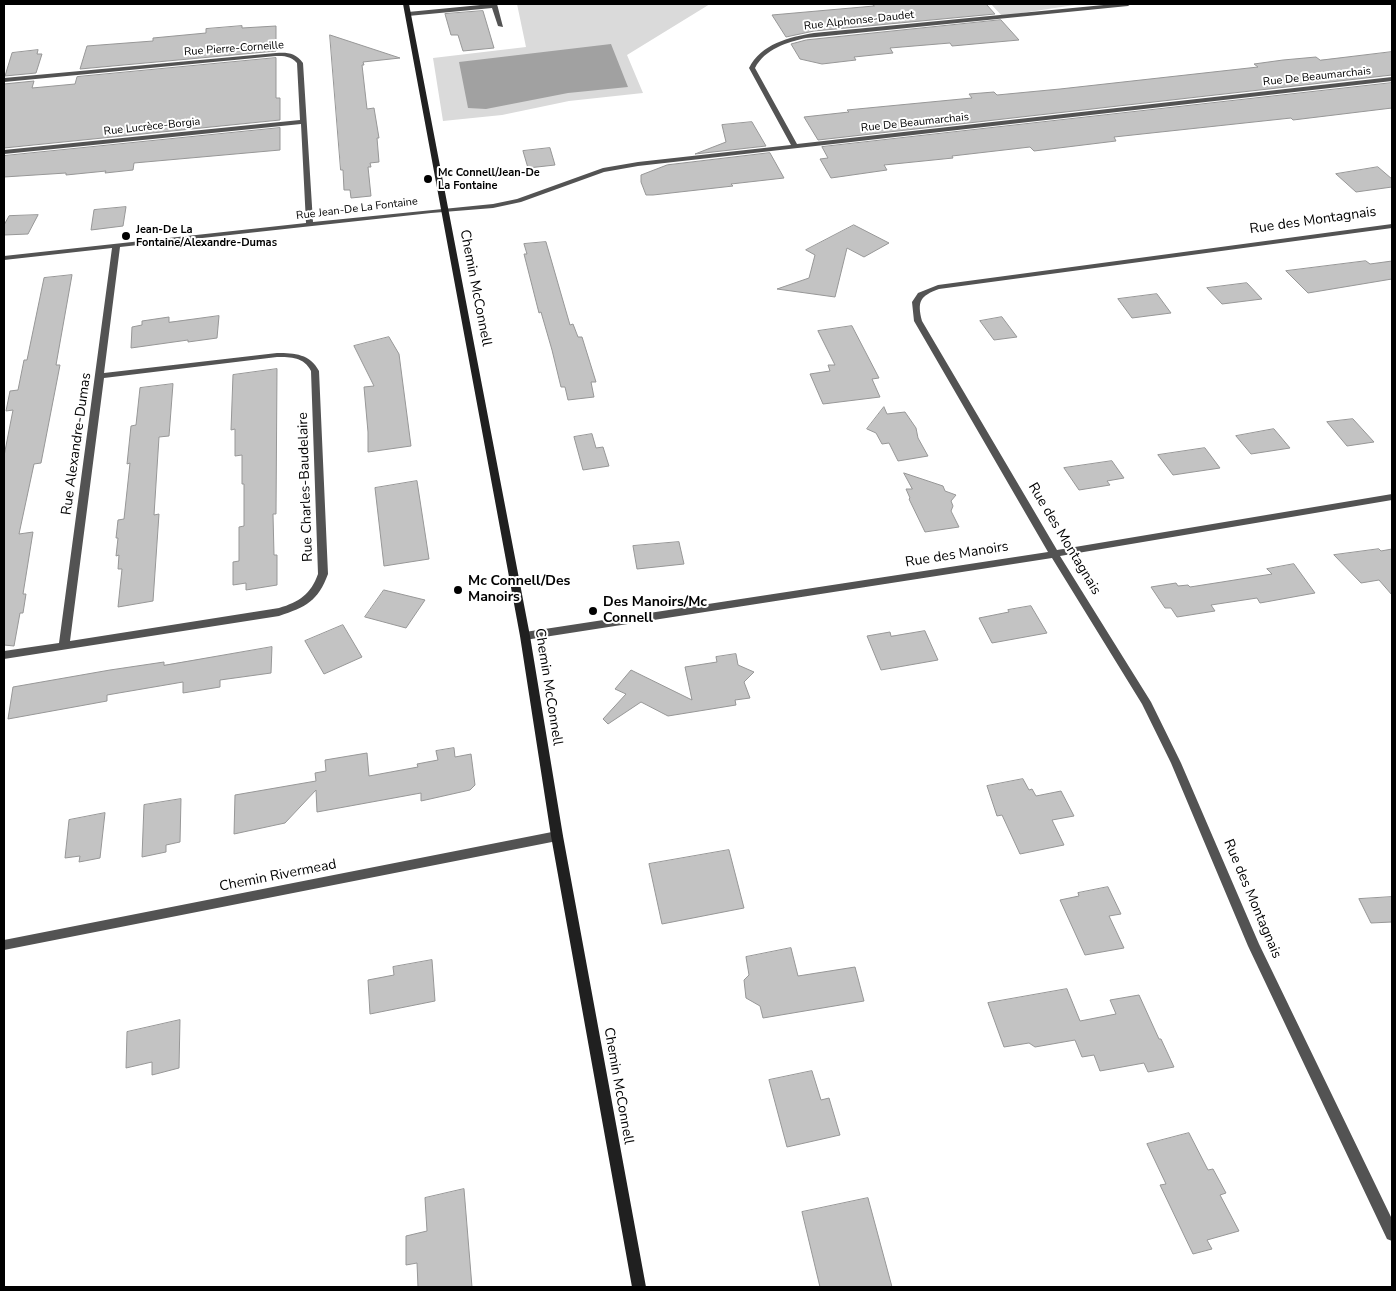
<!DOCTYPE html>
<meta charset="utf-8">
<style>
body{margin:0}
#map{position:relative;width:1396px;height:1291px;overflow:hidden;background:#fff;font-family:"Nunito Sans",sans-serif}
canvas{display:block}
.frame{position:absolute;inset:0;border:5px solid #000;pointer-events:none}
</style>
<div id="map">
<canvas width="1396" height="1291"></canvas>
<div class="frame"></div>
</div>
<script>
const ctx = document.querySelector('canvas').getContext('2d');
ctx.lineJoin = 'round';
function fill(path, color) { ctx.fillStyle = color; ctx.fill(path, 'evenodd'); }
function strokePath(path, color, width, dash) { ctx.strokeStyle = color; ctx.lineWidth = width; ctx.lineCap = dash ? 'butt' : 'round'; ctx.setLineDash(dash || []); ctx.stroke(path); }
function label(font, color, halo, rows, align = 'center') {
  ctx.font = font + ' "Nunito Sans",sans-serif'; ctx.lineWidth = 4; ctx.setLineDash([]); ctx.textBaseline = 'middle'; ctx.strokeStyle = halo; ctx.fillStyle = color; for (const [text, x, y, turn = 0] of rows) {
    ctx.save(); ctx.translate(x, y); ctx.rotate((+turn || 0) * Math.PI / 180); ctx.textAlign = isNaN(turn) ? turn : align; if (halo) ctx.strokeText(text, 0, 0); ctx.fillText(text, 0, 0); ctx.restore();
  }
}
fill(new Path2D(`
 M 517,4 L 710,4 L 627,55 L 643,93 L 569,101 L 502,115 L 443,121 L 433,58 L 526,47 Z
 M 991,4 L 1081,4 L 1002,16 Z`), '#dadada');
fill(new Path2D(`
 M 611,44 L 628,87 L 568,93 L 486,109 L 468,108 L 459,62 Z`), '#a1a1a1');
const building = new Path2D(`
 M 872,4 L 986,4 L 995,14 L 814,31 L 786,37 L 772,15 L 874,6 Z
 M 483,11 L 494,48 L 463,51 L 458,35 L 451,35 L 445,14 Z
 M 1001,20 L 1019,40 L 952,46 L 950,43 L 890,48 L 893,53 L 854,57 L 856,60 L 822,64 L 800,59 L 791,44 L 806,40 Z
 M 242,26 L 242,28 L 276,26 L 276,51 L 80,69 L 87,46 L 153,41 L 153,38 L 206,33 L 206,29 Z
 M 330,35 L 400,58 L 363,62 L 364,65 L 362,65 L 367,109 L 374,108 L 379,138 L 377,138 L 379,162 L 370,163 L 371,167 L 368,167 L 371,196 L 351,198 L 350,190 L 344,190 L 343,170 L 341,170 Z
 M 38,50 L 37,54 L 42,54 L 36,73 L 5,76 L 12,53 Z
 M 1392,52 L 1392,75 L 818,140 L 804,117 L 849,112 L 847,110 L 972,98 L 969,94 L 994,92 L 997,95 L 1060,89 L 1258,67 L 1254,64 L 1283,60 L 1316,57 L 1320,60 Z
 M 276,58 L 276,98 L 280,98 L 280,120 L 4,148 L 4,84 L 34,81 L 32,88 L 75,84 L 77,77 Z
 M 1392,83 L 1392,108 L 1293,120 L 1291,118 L 1114,137 L 1116,141 L 1034,151 L 1030,147 L 952,156 L 953,158 L 884,165 L 887,170 L 831,178 L 820,159 L 828,158 L 822,147 Z
 M 752,122 L 766,146 L 695,154 L 726,142 L 722,125 Z
 M 280,128 L 280,150 L 134,163 L 133,170 L 105,173 L 106,171 L 66,175 L 66,173 L 4,177 L 4,156 Z
 M 550,148 L 555,165 L 528,168 L 523,151 Z
 M 770,153 L 784,178 L 731,184 L 733,186 L 653,195 L 646,195 L 641,182 L 641,175 L 667,165 Z
 M 1378,167 L 1392,179 L 1392,187 L 1356,192 L 1336,174 Z
 M 126,207 L 123,226 L 91,230 L 94,210 Z
 M 38,215 L 28,234 L 4,235 L 4,225 L 9,216 Z
 M 854,225 L 889,243 L 864,257 L 847,248 L 835,297 L 777,289 L 809,278 L 815,255 L 806,250 Z
 M 546,242 L 570,325 L 573,324 L 578,337 L 582,337 L 596,382 L 591,382 L 594,397 L 568,400 L 565,387 L 561,387 L 552,350 L 541,312 L 539,313 L 524,254 L 527,254 L 524,244 Z
 M 1366,261 L 1370,264 L 1392,261 L 1392,279 L 1308,293 L 1286,271 Z
 M 72,275 L 56,365 L 60,365 L 41,463 L 34,464 L 19,534 L 33,532 L 23,594 L 26,594 L 23,613 L 20,613 L 14,646 L 4,645 L 4,456 L 13,410 L 6,411 L 10,391 L 18,390 L 24,360 L 27,360 L 44,278 Z
 M 1247,283 L 1262,299 L 1222,304 L 1207,288 Z
 M 1157,294 L 1171,313 L 1132,318 L 1118,299 Z
 M 219,316 L 217,338 L 188,342 L 188,340 L 131,348 L 132,327 L 142,325 L 142,321 L 169,317 L 169,322 Z
 M 1002,317 L 1017,337 L 994,340 L 980,321 Z
 M 852,326 L 879,378 L 872,379 L 880,397 L 823,404 L 810,374 L 830,371 L 828,365 L 835,365 L 818,331 Z
 M 389,337 L 399,354 L 411,446 L 368,452 L 368,432 L 364,387 L 374,386 L 354,346 Z
 M 277,369 L 276,514 L 273,514 L 274,555 L 277,555 L 277,585 L 246,590 L 246,583 L 233,585 L 233,562 L 239,561 L 239,527 L 244,526 L 244,484 L 242,484 L 242,455 L 235,456 L 235,429 L 231,430 L 233,375 Z
 M 173,384 L 169,436 L 159,437 L 154,515 L 159,514 L 153,601 L 118,607 L 122,569 L 118,569 L 119,555 L 116,556 L 118,538 L 116,538 L 118,520 L 124,519 L 130,463 L 127,464 L 131,426 L 136,425 L 140,388 Z
 M 884,407 L 887,414 L 905,412 L 916,428 L 918,438 L 928,456 L 898,461 L 889,443 L 882,444 L 876,433 L 867,429 Z
 M 1353,419 L 1374,442 L 1347,446 L 1327,422 Z
 M 1274,429 L 1290,448 L 1251,454 L 1236,436 Z
 M 592,434 L 596,448 L 603,447 L 609,466 L 583,470 L 574,437 Z
 M 1205,448 L 1220,468 L 1173,475 L 1158,455 Z
 M 1112,461 L 1124,478 L 1107,481 L 1110,485 L 1079,490 L 1064,468 Z
 M 904,473 L 943,486 L 945,491 L 956,495 L 951,501 L 953,506 L 951,511 L 959,527 L 925,532 L 909,499 L 910,498 L 906,489 L 912,489 Z
 M 417,481 L 429,559 L 384,566 L 375,488 Z
 M 679,542 L 684,564 L 637,569 L 633,546 Z
 M 1379,549 L 1381,551 L 1392,549 L 1392,595 L 1379,580 L 1361,583 L 1334,555 Z
 M 1294,564 L 1315,593 L 1260,603 L 1257,598 L 1211,605 L 1215,611 L 1177,617 L 1171,608 L 1165,608 L 1151,587 L 1176,583 L 1178,586 L 1188,585 L 1190,587 L 1222,582 L 1272,574 L 1267,569 Z
 M 384,590 L 425,600 L 406,628 L 365,617 Z
 M 1031,606 L 1047,633 L 992,643 L 979,618 L 1009,612 L 1008,610 Z
 M 343,625 L 362,657 L 324,674 L 305,641 Z
 M 925,631 L 938,660 L 881,670 L 867,636 L 890,632 L 891,636 Z
 M 272,647 L 271,673 L 220,680 L 220,687 L 183,693 L 183,682 L 107,695 L 107,701 L 8,719 L 13,687 L 110,670 L 164,662 L 164,665 Z
 M 736,654 L 738,665 L 754,672 L 744,682 L 750,698 L 735,700 L 736,705 L 668,716 L 641,702 L 608,724 L 603,719 L 626,694 L 615,689 L 631,670 L 692,700 L 685,667 L 717,662 L 716,657 Z
 M 454,748 L 455,757 L 471,754 L 475,785 L 470,790 L 421,801 L 421,793 L 317,812 L 316,790 L 285,823 L 234,834 L 235,795 L 316,781 L 315,773 L 326,771 L 325,760 L 367,753 L 369,776 L 418,767 L 417,764 L 438,760 L 436,751 Z
 M 1023,779 L 1029,790 L 1032,789 L 1036,796 L 1061,791 L 1074,816 L 1052,820 L 1064,845 L 1020,854 L 1002,815 L 997,816 L 987,786 Z
 M 181,799 L 180,842 L 166,845 L 166,852 L 142,857 L 144,805 Z
 M 105,813 L 100,858 L 79,862 L 80,856 L 65,858 L 69,820 Z
 M 729,850 L 744,908 L 662,924 L 649,864 Z
 M 1108,887 L 1121,914 L 1109,916 L 1124,948 L 1085,955 L 1060,900 L 1079,896 L 1078,893 Z
 M 1392,897 L 1392,922 L 1371,923 L 1359,899 Z
 M 791,948 L 798,976 L 855,967 L 864,1001 L 763,1018 L 760,1006 L 746,998 L 744,980 L 749,975 L 746,957 Z
 M 432,960 L 435,1001 L 370,1014 L 368,980 L 394,975 L 393,967 Z
 M 1067,989 L 1080,1021 L 1116,1014 L 1110,1000 L 1139,995 L 1159,1039 L 1161,1039 L 1174,1067 L 1148,1072 L 1144,1063 L 1100,1071 L 1094,1055 L 1082,1057 L 1075,1040 L 1035,1047 L 1029,1043 L 1004,1047 L 988,1003 Z
 M 180,1020 L 179,1068 L 152,1075 L 152,1062 L 126,1068 L 127,1032 Z
 M 812,1071 L 821,1100 L 829,1098 L 840,1135 L 787,1147 L 769,1080 Z
 M 1189,1133 L 1208,1170 L 1213,1169 L 1226,1193 L 1220,1195 L 1239,1231 L 1207,1240 L 1212,1249 L 1193,1254 L 1160,1185 L 1166,1184 L 1147,1144 Z
 M 464,1189 L 472,1287 L 418,1287 L 417,1263 L 406,1265 L 406,1236 L 427,1231 L 425,1198 Z
 M 868,1198 L 892,1287 L 820,1287 L 802,1212 Z`);
fill(building, '#c3c3c3');
strokePath(building, '#979797', 1);
fill(new Path2D(`
 M 491,4 L 497,4 L 503,27 L 498,26 L 492,8 L 408,16 L 405,14 L 408,12 Z`), '#535353');
fill(new Path2D(`
 M 1114,4 L 1131,4 L 1128,6 L 806,38 C 787,42 765,49 755,68 L 797,144 L 1392,77 L 1392,81 L 638,166 L 604,172 L 521,202 L 493,208 L 431,213 L 120,247 L 104,373 L 277,353 C 295,353 310,354 319,371 L 328,574 C 318,601 306,607 279,616 L 4,659 L 4,651 L 59,643 L 112,248 L 4,260 L 4,256 L 306,223 L 301,124 L 4,154 L 4,150 L 300,120 L 297,63 C 291,56 284,56 276,56 L 4,82 L 4,78 L 276,53 C 287,52 296,53 303,63 L 313,222 L 493,204 L 517,199 L 603,168 L 638,162 L 791,145 L 749,68 C 761,44 789,37 814,33 ZM 277,357 C 291,357 304,357 311,371 L 318,574 C 311,594 299,602 279,608 L 70,641 L 104,378 Z
 M 1392,224 L 1392,228 L 939,289 C 920,296 917,301 922,321 L 1057,550 L 1392,494 L 1392,500 L 1060,556 L 1151,702 L 1181,763 L 1259,944 L 1392,1219 L 1392,1241 L 1387,1239 L 1248,946 L 1171,763 L 1142,704 L 1052,558 L 525,640 L 520,636 L 525,632 L 1048,552 L 914,321 L 912,302 L 918,293 L 938,285 Z
 M 557,831 L 561,833 L 563,836 L 561,839 L 557,841 L 4,950 L 4,940 Z`), '#535353');
fill(new Path2D(`
 M 403,4 L 409,4 L 530,636 L 563,836 L 646,1287 L 632,1287 L 551,836 L 520,636 Z`), '#202020');
for (const [x, y, r, color] of [
 [428,179,5,"#000"],
 [126,236,5,"#000"],
 [458,590,5,"#000"],
 [593,611,5,"#000"]
]) { const dot = new Path2D(); dot.arc(x, y, r, 0, 2 * Math.PI); ctx.fillStyle = color; ctx.fill(dot); strokePath(dot, '#fff', 2); }
label('11px', '#000', '#fff', [
 ["Rue Alphonse-Daudet",859,21,-6],
 ["Rue Pierre-Corneille",234,49,-4],
 ["Rue De Beaumarchais",1317,77,-6],
 ["Rue De Beaumarchais",915,123,-6],
 ["Rue Lucrèce-Borgia",152,127,-6],
 ["Rue Jean-De La Fontaine",357,209,-7]
]);
label('bold 11px', '#000', '#fff', [
 ["Mc Connell/Jean-De",438,173],
 ["La Fontaine",438,186],
 ["Jean-De La",136,230],
 ["Fontaine/Alexandre-Dumas",136,243]
], 'left');
label('14px', '#000', '#fff', [
 ["Rue des Montagnais",1313,221,-8],
 ["Chemin McConnell",475,288,79],
 ["Rue Alexandre-Dumas",77,444,-82],
 ["Rue Charles-Baudelaire",306,487,-92],
 ["Rue des Montagnais",1064,539,59],
 ["Rue des Manoirs",957,555,-9],
 ["Chemin McConnell",548,687,81],
 ["Chemin Rivermead",278,876,-11],
 ["Rue des Montagnais",1252,899,67],
 ["Chemin McConnell",618,1086,80]
]);
label('bold 14px', '#000', '#fff', [
 ["Mc Connell/Des",468,582],
 ["Manoirs",468,598],
 ["Des Manoirs/Mc",603,603],
 ["Connell",603,619]
], 'left');
</script>
